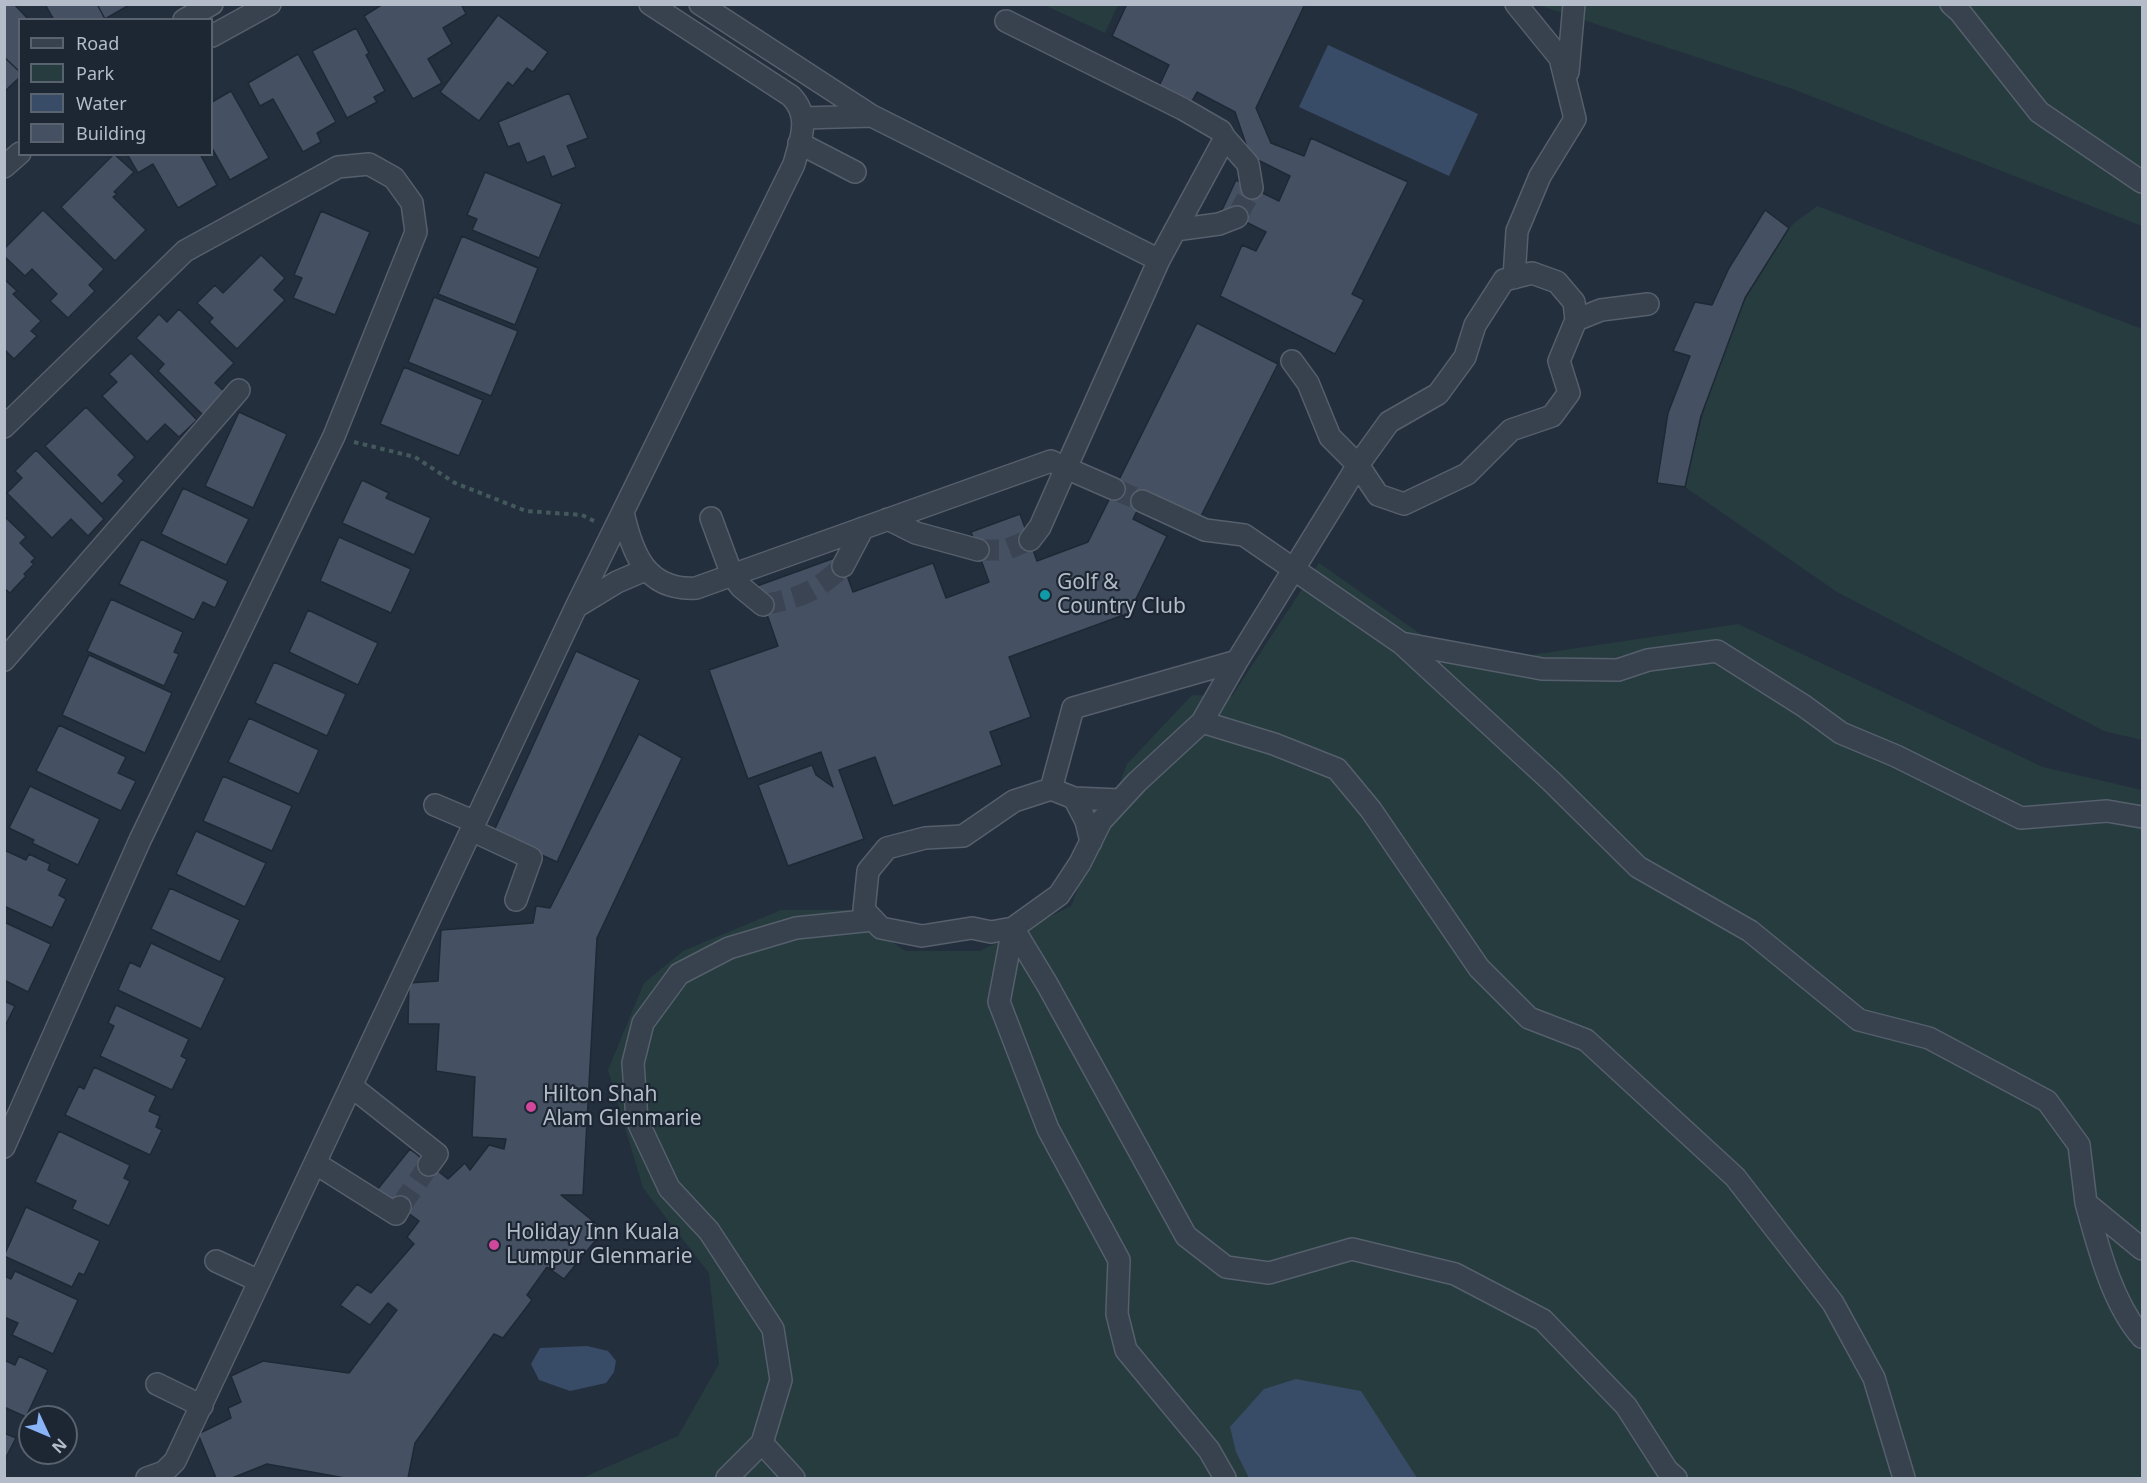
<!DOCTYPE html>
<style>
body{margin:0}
#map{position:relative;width:2147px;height:1483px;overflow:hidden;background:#242f3e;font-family:"Noto Sans",sans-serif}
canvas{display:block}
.frame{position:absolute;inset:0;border:6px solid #b4bcc9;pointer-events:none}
.legend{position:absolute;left:18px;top:18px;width:195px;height:138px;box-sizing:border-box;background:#1d2633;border:2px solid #59626f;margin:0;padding:8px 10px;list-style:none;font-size:18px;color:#b4bcc9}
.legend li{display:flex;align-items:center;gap:12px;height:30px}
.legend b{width:30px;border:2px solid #59626f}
.north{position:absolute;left:18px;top:1405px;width:60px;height:60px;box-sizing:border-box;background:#1d2633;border:2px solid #59626f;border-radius:50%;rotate:134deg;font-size:16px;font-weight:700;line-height:24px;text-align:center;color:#b4bcc9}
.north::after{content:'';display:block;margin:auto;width:21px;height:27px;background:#8ab4f8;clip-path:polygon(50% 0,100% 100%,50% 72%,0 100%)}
</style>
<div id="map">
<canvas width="2147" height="1483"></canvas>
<div class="frame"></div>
<ul class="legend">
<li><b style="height:8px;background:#38414e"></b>Road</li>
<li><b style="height:16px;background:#263c3f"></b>Park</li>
<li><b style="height:16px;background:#394c67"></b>Water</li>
<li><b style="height:16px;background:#455162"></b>Building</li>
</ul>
<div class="north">N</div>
</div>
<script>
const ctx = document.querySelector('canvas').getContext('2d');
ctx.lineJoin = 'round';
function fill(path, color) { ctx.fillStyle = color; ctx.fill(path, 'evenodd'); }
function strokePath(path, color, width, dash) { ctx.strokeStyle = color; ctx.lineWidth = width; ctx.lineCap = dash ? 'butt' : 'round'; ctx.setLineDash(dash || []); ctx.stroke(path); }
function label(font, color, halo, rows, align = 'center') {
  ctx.font = font + ' "Noto Sans",sans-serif'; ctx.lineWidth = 4.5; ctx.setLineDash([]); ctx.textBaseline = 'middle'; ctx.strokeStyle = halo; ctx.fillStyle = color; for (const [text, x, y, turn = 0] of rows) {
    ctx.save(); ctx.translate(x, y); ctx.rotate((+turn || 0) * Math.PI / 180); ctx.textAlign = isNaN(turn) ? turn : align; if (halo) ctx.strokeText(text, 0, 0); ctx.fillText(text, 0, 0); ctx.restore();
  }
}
fill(new Path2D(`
 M 1044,5 L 1118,5 L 1105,33 Z
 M 1538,5 L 2142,5 L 2142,226 L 1790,88 Z
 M 1817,206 L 2142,329 L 2142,740 L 2104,731 L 1837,592 L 1685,487 C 1705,397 1732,303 1788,230 C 1795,220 1808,214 1817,206 Z
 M 1319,563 L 1422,635 L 1524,656 L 1738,624 L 2043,767 L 2142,790 L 2142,1478 L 582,1478 L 678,1436 L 719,1364 L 709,1273 L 643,1188 L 608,1070 L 644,983 L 683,951 L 781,910 L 847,910 L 905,951 L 980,951 L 1071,906 L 1127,764 L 1192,695 L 1232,696 Z`), '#263c3f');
fill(new Path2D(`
 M 1328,45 L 1478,114 L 1449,176 L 1299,107 Z
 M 587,1346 L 608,1351 L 616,1361 L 614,1372 L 606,1383 L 570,1391 L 539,1380 L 531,1364 L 540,1348 Z
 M 1296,1379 L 1361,1391 L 1417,1478 L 1249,1478 L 1236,1452 L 1230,1427 L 1264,1389 Z`), '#394c67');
const building = new Path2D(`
 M 4,4 L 14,4 L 29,20 L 20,20 L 20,72 L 4,57 Z
 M 45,4 L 97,4 L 105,19 L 54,20 Z
 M 97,4 L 131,4 L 105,19 Z
 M 383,4 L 461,4 L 466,14 L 443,28 L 452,44 L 428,59 L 442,83 L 413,99 L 364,16 Z
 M 1127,4 L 1305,4 L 1256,108 L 1271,143 L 1304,156 L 1311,138 L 1408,182 L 1352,294 L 1364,300 L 1335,354 L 1220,296 L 1242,245 L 1256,251 L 1266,232 L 1222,210 L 1236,180 L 1279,201 L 1290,176 L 1250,156 L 1235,112 L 1197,92 L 1192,101 L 1159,86 L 1169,65 L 1112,36 Z
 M 498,15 L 548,52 L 533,72 L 527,68 L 513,86 L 508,82 L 479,121 L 440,92 Z
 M 356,28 L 369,53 L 366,55 L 385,91 L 374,97 L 377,102 L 347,118 L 312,51 Z
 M 298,54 L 336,122 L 317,133 L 321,142 L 303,152 L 273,99 L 260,106 L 248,83 Z
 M 4,57 L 20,72 L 20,77 L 4,92 Z
 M 231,91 L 269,158 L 230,180 L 212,148 L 212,102 Z
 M 569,93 L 588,138 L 567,146 L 576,167 L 552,177 L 544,156 L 527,163 L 519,143 L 508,147 L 498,122 Z
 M 114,154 L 134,172 L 114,192 L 117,194 L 113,197 L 146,230 L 115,261 L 61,207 Z
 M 127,154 L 200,154 L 217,185 L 178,208 L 153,164 L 138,173 Z
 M 485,172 L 562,204 L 539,258 L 472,230 L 477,219 L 467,215 Z
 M 43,210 L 104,269 L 89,285 L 95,291 L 68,318 L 50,301 L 57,294 L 32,269 L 25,276 L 4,256 L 4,249 Z
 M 1765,210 L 1789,228 L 1745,298 L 1701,416 L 1685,487 L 1657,483 L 1668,413 L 1690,356 L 1673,351 L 1695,302 L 1712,305 L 1729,268 Z
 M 321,211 L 370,232 L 335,315 L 293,298 L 302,278 L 294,275 Z
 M 462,236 L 538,268 L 515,325 L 438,294 Z
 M 261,255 L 285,278 L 274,290 L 285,300 L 237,349 L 209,322 L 213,318 L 197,303 L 215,285 L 223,293 Z
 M 4,279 L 17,291 L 13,294 L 41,321 L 31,331 L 37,336 L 14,359 L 4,349 Z
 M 434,297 L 518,331 L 491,396 L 408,362 Z
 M 179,309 L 234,363 L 215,383 L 225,392 L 203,415 L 158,371 L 164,364 L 136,338 L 159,314 L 167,322 Z
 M 1197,323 L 1278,364 L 1201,516 L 1144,497 L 1133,519 L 1167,536 L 1129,613 L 1009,657 L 1031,717 L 990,732 L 1002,765 L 893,806 L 875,757 L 839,770 L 864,839 L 788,866 L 758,785 L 812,765 L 816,775 L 833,787 L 821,752 L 748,779 L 709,670 L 778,646 L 757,586 L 840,556 L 853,592 L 933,563 L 946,598 L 989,582 L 971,532 L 1020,514 L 1037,561 L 1088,542 Z
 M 131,353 L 197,420 L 179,437 L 165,424 L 147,442 L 102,396 L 117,382 L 109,374 Z
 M 404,367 L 483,400 L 459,456 L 380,424 Z
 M 86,407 L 135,457 L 118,475 L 124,481 L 102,504 L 45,446 Z
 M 239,412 L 287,434 L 253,508 L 205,486 Z
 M 36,450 L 104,519 L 88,536 L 71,519 L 52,538 L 7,493 L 22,478 L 15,471 Z
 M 362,480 L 389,493 L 386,498 L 431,518 L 414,555 L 342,523 Z
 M 183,488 L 249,519 L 226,565 L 161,534 Z
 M 4,516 L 26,537 L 20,543 L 35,558 L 31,562 L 34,564 L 24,574 L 26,576 L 10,593 L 4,588 Z
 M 339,537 L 411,569 L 391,613 L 320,581 Z
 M 141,539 L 228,581 L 215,608 L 203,602 L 194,620 L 119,584 Z
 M 111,599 L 183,632 L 174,652 L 179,654 L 164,686 L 87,651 Z
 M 308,610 L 378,643 L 358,685 L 289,652 Z
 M 576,651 L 640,680 L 557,862 L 493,833 Z
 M 89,655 L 172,693 L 145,753 L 62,715 Z
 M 274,662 L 346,694 L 327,736 L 255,703 Z
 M 249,718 L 319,750 L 299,794 L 228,762 Z
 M 59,725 L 126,757 L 118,773 L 136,781 L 121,811 L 36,771 Z
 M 639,734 L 682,758 L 597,938 L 583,1195 L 561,1195 L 604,1230 L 564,1279 L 547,1267 L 527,1295 L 532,1300 L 503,1338 L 494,1334 L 415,1443 L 408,1478 L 345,1478 L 267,1464 L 232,1478 L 216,1478 L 198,1434 L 231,1418 L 228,1408 L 241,1402 L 231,1376 L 263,1361 L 349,1373 L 397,1310 L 388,1303 L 370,1325 L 340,1305 L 357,1284 L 371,1293 L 414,1244 L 407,1237 L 419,1221 L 377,1190 L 410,1149 L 448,1179 L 465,1163 L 470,1170 L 489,1145 L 504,1149 L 506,1139 L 472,1137 L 475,1077 L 436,1071 L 439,1024 L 408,1024 L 409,983 L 438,981 L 441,930 L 533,923 L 536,906 L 550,908 Z
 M 223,776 L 292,806 L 272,851 L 203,821 Z
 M 30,786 L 100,819 L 78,865 L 32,843 L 34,840 L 9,828 Z
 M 196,831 L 266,863 L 245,907 L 176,874 Z
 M 4,850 L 26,860 L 29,854 L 50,864 L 48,870 L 67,879 L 59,895 L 66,899 L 52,928 L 4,906 Z
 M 170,888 L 240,920 L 220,962 L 151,929 Z
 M 4,922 L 51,944 L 28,992 L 4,980 Z
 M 151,943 L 225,978 L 201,1029 L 118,990 L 130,962 L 140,967 Z
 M 4,1001 L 15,1006 L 4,1028 Z
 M 116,1005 L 189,1039 L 181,1056 L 187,1059 L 172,1090 L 100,1056 L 114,1026 L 108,1023 Z
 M 94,1067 L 156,1096 L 149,1111 L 160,1116 L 156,1127 L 162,1130 L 150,1155 L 65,1115 L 79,1086 L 84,1089 Z
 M 59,1131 L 130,1165 L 124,1178 L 130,1181 L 109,1226 L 72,1209 L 76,1201 L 35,1182 Z
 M 26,1207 L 100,1241 L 84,1275 L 79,1273 L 72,1287 L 4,1256 Z
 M 15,1271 L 78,1300 L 53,1354 L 12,1335 L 18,1323 L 4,1317 L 4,1276 L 11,1279 Z
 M 19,1356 L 48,1370 L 26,1417 L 4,1407 L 4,1360 L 15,1365 Z
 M 4,1433 L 16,1438 L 4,1461 Z`);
fill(building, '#455162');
strokePath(building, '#1f2835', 1.5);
strokePath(new Path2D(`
 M 1237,217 L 1252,188
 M 1114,489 L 1142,501
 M 978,550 L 1005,550 L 1030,540
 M 763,605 C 802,597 814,593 843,566
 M 400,1207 L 429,1165`), '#3a4453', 21, [21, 10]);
const minor = new Path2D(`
 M 700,4 L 872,116 L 1159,260
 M 1951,4 L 1960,12 L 2039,112 L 2142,182
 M 184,20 L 212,4
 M 212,36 L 270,4
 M 1568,72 L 1574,4
 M 804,118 L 872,116
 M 1225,138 L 1248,164 L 1252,188
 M 799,143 L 855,172
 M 4,167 L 20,153
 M 1175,230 L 1219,224 L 1237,217
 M 1514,278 L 1517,231 L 1540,176 L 1575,119 L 1560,58 L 1516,4
 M 1292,361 L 1308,383 L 1330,437 L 1358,465 L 1378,495 L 1404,504 L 1467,474 L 1511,430 L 1552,416 L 1569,393 L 1559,361 L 1576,320 L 1601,310 L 1648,304
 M 4,427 L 185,251 L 338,167 L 369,164 L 394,178 L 412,203 L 416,232 L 334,436 L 140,840 L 4,1147
 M 1142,501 L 1205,530 L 1244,535 L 1401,643 L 1551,781 L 1638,867 L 1750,931 L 1859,1020 L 1929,1038 L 2047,1101 L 2079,1145 L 2086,1203 L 2142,1249
 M 623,512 C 632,553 646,591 696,588 L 1051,461 L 1066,468 L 1159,260 L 1225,138 L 1221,131 L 1183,109 L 1006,21
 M 711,518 L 732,575 L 741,587 L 763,605
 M 888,519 L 916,533 L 978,550
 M 1030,540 L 1040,527 L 1066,468 L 1114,489
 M 843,566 L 863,528
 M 576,607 L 617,582 L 645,570
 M 1401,643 L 1542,669 L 1618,670 L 1648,660 L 1717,651 L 1804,706 L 1841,733 L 1896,756 L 2021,818 L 2107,811 L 2142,817
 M 4,660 L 239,390
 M 1202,722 L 1274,744 L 1337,769 L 1371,810 L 1479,968 L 1529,1018 L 1586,1040 L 1735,1177 L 1833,1303 L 1874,1378 L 1904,1478
 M 1051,789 L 1073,708 L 1237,661 L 1358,465 L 1389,422 L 1438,394 L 1465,357 L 1475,325 L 1504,280 L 1532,273 L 1557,282 L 1574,302 L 1576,320
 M 1074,798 L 1120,800
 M 435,805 L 475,822
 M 471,830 L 531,858 L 516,900
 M 1091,842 L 1086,821 L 1074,798 L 1051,789 L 1014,801 L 963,836 L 925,838 L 887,848 L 868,871 L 864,910 L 881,928 L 922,936 L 972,928 L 991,932 L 1013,928 L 1059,895 L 1080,863 L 1101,821 L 1137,782 L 1202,722 L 1237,661
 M 1013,928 L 1047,984 L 1186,1236 L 1226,1267 L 1269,1273 L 1352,1249 L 1455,1274 L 1543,1320 L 1626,1406 L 1667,1470 L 1676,1478
 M 1013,928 L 999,1002 L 1048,1129 L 1119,1260 L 1117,1314 L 1126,1350 L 1209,1450 L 1225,1478
 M 351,1086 L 437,1154 L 429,1165
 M 315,1163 L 396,1214 L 400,1207
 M 2086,1203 C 2098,1246 2112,1303 2142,1337
 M 216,1261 L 259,1281
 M 157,1384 L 202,1406
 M 762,1443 L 794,1478
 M 147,1478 L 164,1472 L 175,1461 L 576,607 L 794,164 C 801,138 811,117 791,96 L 650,4
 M 727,1478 L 762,1443 L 781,1380 L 773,1329 L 709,1231 L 669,1188 L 637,1120 L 633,1063 L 643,1023 L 679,974 L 729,948 L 796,928 L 873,920`);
strokePath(minor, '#565f6c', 24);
strokePath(new Path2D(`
 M 354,442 L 415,457 L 455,483 L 526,511 L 582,515 L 594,521`), '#44595c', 4, [4.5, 4.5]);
strokePath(minor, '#38414e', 21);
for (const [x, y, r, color] of [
 [1045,595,6,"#0f9aa8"],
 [531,1107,6,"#d1479c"],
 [494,1245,6,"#d1479c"]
]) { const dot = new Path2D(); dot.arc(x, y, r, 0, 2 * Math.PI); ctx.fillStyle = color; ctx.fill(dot); strokePath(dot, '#1d2633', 2); }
label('21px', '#b4bcc9', '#1d2633', [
 ["Golf &",1057,583],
 ["Country Club",1057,607],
 ["Hilton Shah",543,1095],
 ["Alam Glenmarie",543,1119],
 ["Holiday Inn Kuala",506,1233],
 ["Lumpur Glenmarie",506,1257]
], 'left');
</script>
